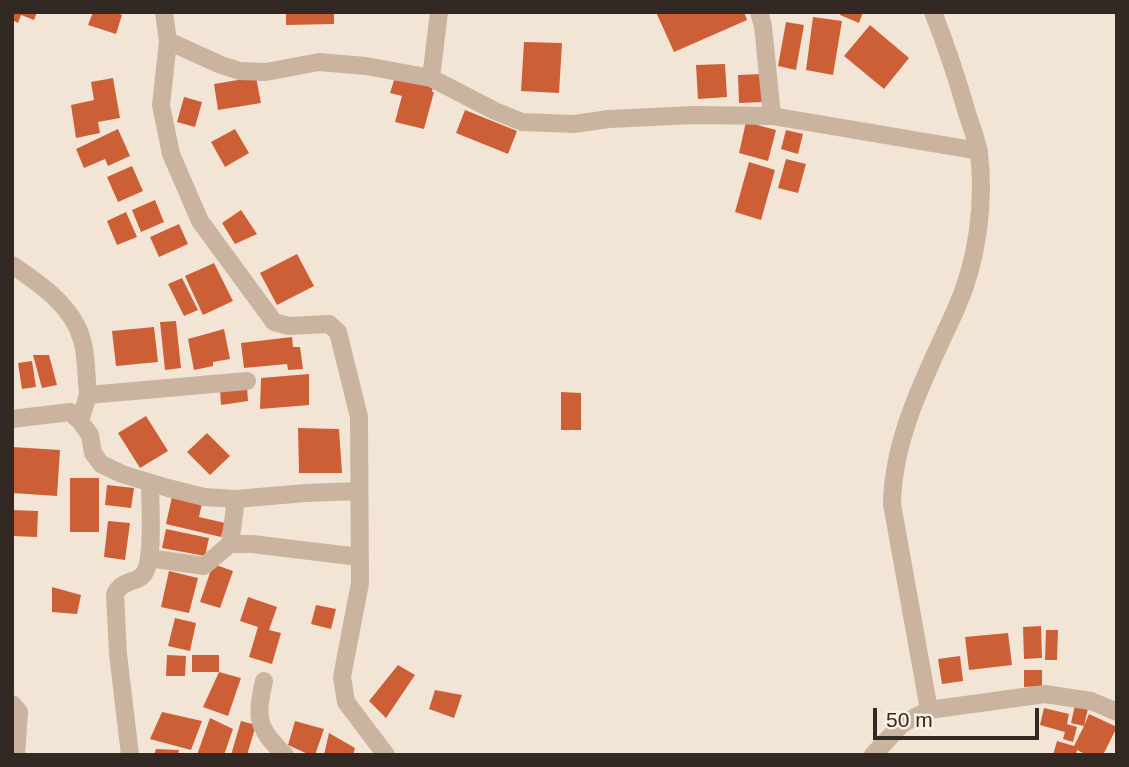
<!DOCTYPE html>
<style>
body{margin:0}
#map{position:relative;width:1129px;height:767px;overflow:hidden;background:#f2e5d5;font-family:Helvetica,sans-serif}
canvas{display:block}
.frame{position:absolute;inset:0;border:14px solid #332924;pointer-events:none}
.scale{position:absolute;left:873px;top:708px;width:166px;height:32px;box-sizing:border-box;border:4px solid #332924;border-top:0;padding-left:9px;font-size:21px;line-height:24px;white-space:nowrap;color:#332924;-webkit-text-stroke:5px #faefe1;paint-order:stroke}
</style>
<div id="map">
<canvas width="1129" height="767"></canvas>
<div class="frame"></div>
<div class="scale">50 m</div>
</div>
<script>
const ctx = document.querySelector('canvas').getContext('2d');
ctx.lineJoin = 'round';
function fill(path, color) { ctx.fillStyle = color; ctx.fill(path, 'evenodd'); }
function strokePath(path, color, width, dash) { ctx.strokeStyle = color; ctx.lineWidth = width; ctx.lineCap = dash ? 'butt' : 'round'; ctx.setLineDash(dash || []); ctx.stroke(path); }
fill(new Path2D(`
 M 12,12 L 37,12 L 34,20 L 21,15 L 18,23 L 12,20 Z
 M 93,12 L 113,12 L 122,15 L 116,34 L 88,25 Z
 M 286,12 L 334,12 L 334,24 L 286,25 Z
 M 656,12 L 744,12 L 747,20 L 674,52 Z
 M 841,12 L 863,12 L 859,23 L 840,15 Z
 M 813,17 L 842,21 L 833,75 L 806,70 Z
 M 786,22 L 804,25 L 796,70 L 778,66 Z
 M 870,25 L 909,58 L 884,89 L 844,56 Z
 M 524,42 L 562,43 L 559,93 L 521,91 Z
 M 725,64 L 727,97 L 698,99 L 696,65 Z
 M 763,74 L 764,102 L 739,103 L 738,75 Z
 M 256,77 L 261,103 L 218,110 L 214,84 Z
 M 395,77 L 433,86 L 432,92 L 434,92 L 424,129 L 395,122 L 402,96 L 390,93 Z
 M 113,78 L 120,118 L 98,122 L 100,133 L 76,138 L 71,105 L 94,100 L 91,82 Z
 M 184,97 L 202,102 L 195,127 L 177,122 Z
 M 465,110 L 517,131 L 508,154 L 456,133 Z
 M 746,122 L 776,130 L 768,161 L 739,153 Z
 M 118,129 L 130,156 L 108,166 L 105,159 L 84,168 L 76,149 Z
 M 235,129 L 249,153 L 225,167 L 211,142 Z
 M 786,130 L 803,134 L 798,154 L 781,149 Z
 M 786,159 L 806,164 L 798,193 L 778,188 Z
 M 749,162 L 775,170 L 761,220 L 735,212 Z
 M 132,166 L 143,191 L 118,202 L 107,177 Z
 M 155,200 L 164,222 L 141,232 L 132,210 Z
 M 241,210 L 257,234 L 235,244 L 222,223 Z
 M 126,212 L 137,237 L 117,245 L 107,221 Z
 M 179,224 L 188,244 L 159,257 L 150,237 Z
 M 297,254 L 314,286 L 277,305 L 260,273 Z
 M 214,263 L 233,301 L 203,315 L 185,276 Z
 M 182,278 L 198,310 L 184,316 L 168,284 Z
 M 176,321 L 181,368 L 165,370 L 160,322 Z
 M 154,327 L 158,362 L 116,366 L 112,331 Z
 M 224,329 L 230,359 L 213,362 L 213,366 L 194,370 L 188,339 Z
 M 292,337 L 293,347 L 300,347 L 303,369 L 288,370 L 287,364 L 244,368 L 241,343 Z
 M 33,355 L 49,355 L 57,385 L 42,388 Z
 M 32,361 L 36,387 L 22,389 L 18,363 Z
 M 309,374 L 309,405 L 260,409 L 261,378 Z
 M 247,387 L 248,401 L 221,405 L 220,388 Z
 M 561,392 L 581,393 L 581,430 L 561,430 Z
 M 146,416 L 168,451 L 140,468 L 118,433 Z
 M 298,428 L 339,429 L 342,473 L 299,473 Z
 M 207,433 L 230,456 L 210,475 L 187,452 Z
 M 12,447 L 60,450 L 57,496 L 12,493 Z
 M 70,478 L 99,478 L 99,532 L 70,532 Z
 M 107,485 L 134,488 L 131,508 L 105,505 Z
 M 173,492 L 203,499 L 199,517 L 225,523 L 221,537 L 166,524 Z
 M 12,510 L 38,511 L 37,537 L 12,536 Z
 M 108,521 L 130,523 L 125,560 L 104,557 Z
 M 166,529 L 209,538 L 205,556 L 162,548 Z
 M 213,564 L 233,571 L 220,608 L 200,602 Z
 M 169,571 L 198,578 L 189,613 L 161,607 Z
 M 52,587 L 81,595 L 77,614 L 52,612 Z
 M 248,597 L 277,607 L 269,630 L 281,633 L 272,664 L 249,657 L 258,627 L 240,621 Z
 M 316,605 L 336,609 L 331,629 L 311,624 Z
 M 175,618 L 196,623 L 190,651 L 168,646 Z
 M 1041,626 L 1042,658 L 1024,659 L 1023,627 Z
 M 1046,630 L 1058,630 L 1057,660 L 1045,660 Z
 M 1008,633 L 1012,665 L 969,670 L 965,637 Z
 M 167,655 L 186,656 L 185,676 L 166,676 Z
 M 192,655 L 219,655 L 219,672 L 192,672 Z
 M 960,656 L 963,681 L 942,684 L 938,659 Z
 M 398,665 L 415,675 L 386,718 L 369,701 Z
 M 1024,670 L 1042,670 L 1042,686 L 1024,687 Z
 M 219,672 L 241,678 L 228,716 L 203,707 Z
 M 435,690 L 462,695 L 454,718 L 429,709 Z
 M 1075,705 L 1088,708 L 1084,726 L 1089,714 L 1117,727 L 1103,755 L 1087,755 L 1077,750 L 1076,755 L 1053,755 L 1057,741 L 1074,746 L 1084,726 L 1071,723 Z
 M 1044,708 L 1069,714 L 1067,724 L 1077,727 L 1073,742 L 1063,739 L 1065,732 L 1040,725 Z
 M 162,712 L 202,721 L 191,750 L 150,739 Z
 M 210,718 L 233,729 L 224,755 L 197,755 Z
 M 241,721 L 256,725 L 247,755 L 231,755 Z
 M 295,721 L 324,729 L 315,755 L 310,755 L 288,745 Z
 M 329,733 L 355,748 L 353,755 L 324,755 Z
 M 156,749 L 179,750 L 178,755 L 154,755 Z`), '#cd5f37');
strokePath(new Path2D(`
 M 164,12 L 168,41 L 161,105 L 171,154 L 200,221 L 274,322 L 289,326 L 329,324 L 338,332 L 359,417 L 360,583 L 342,677 L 346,702 L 386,755
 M 759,12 L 763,26 L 772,116
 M 168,41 L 221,65 L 240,71 L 266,72 L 319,62 L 366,66 L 431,78 L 495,111 L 522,122 L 574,124 L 609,119 L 695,115 L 772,116 L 979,151
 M 431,78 L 439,12
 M 12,265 C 39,283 73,306 82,340 C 87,357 86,377 88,395
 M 12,419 L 70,412 L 80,421 L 88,395 L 247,381
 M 80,421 L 90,435 L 93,453 L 101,464 L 122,474 L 168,488 L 204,497 L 236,499 L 306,493 L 358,491
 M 230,544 L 236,499
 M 149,558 L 204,566 L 230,544 L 252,544 L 359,557
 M 264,681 C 256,718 256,727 285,755
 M 12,704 L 19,712 L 16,755
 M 929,710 L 892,504 C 893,435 928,371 956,309 C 977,262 985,205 979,153 C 977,140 971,126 967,113 C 957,78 946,45 933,12
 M 130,755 L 118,654 L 115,594 C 123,578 139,584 145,572 C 154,556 150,504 150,483
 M 873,755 L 902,724 L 929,710 L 1045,694 L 1091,701 L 1117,712`), '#cab4a0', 18);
</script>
